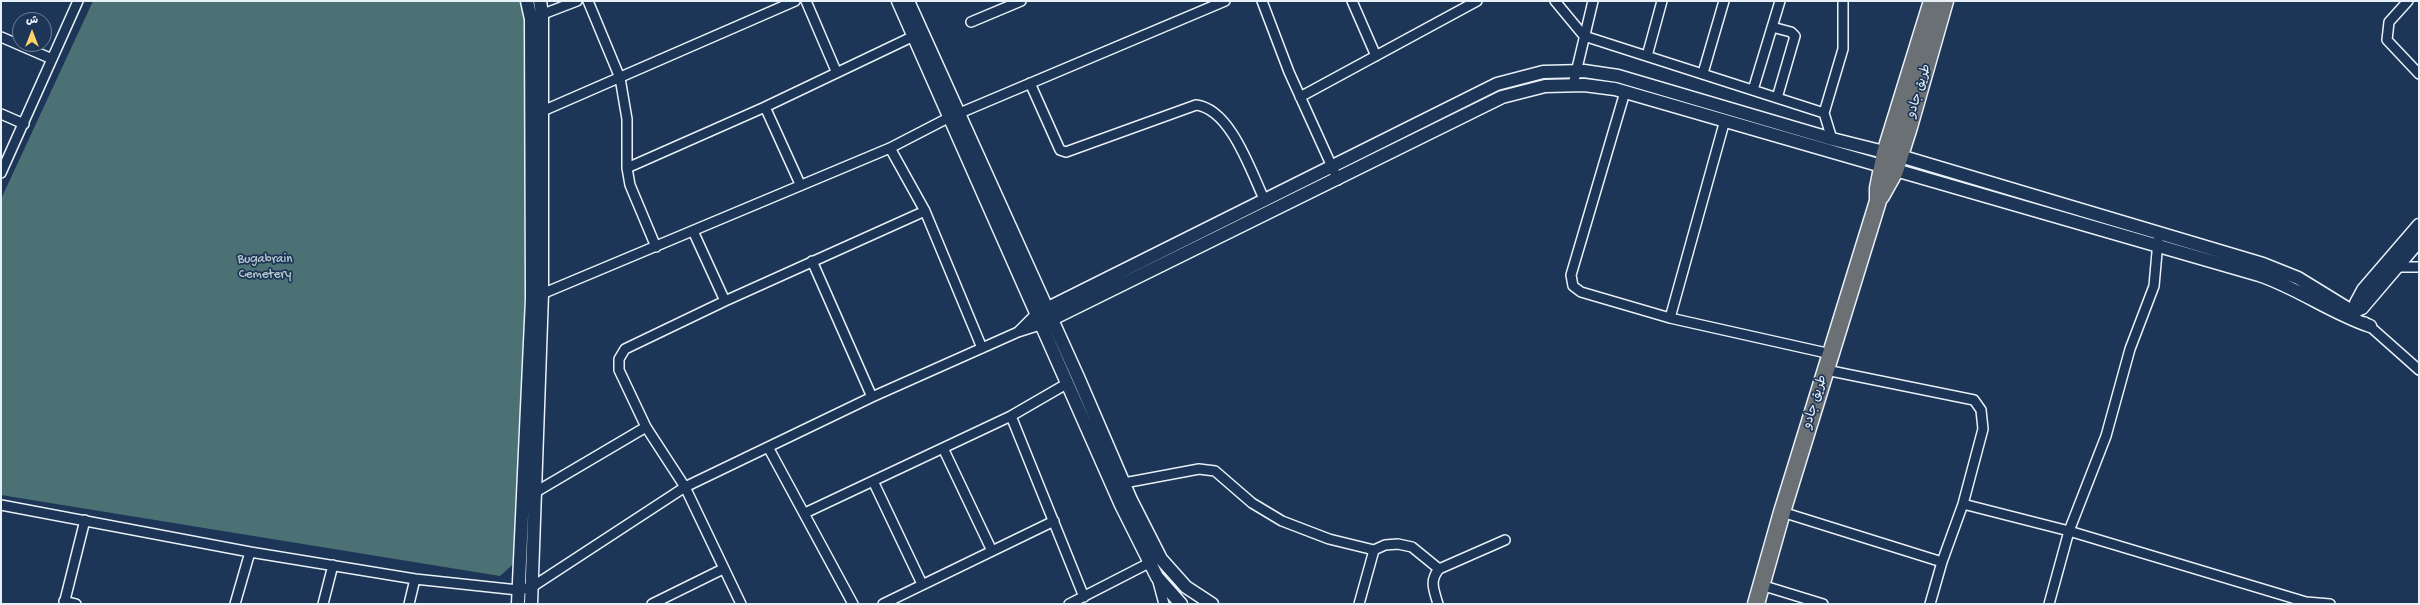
<!DOCTYPE html>
<meta charset="utf-8">
<style>
body{margin:0}
#map{position:relative;width:2420px;height:605px;overflow:hidden;background:#1d3557;font-family:"Gochi Hand","Playpen Sans Arabic",sans-serif}
canvas{display:block}
.frame{position:absolute;inset:0;border:2px solid #e8f1f8;pointer-events:none}
.north{position:absolute;left:12px;top:12px;width:40px;height:40px;box-sizing:border-box;background:#1d3557;border:1px solid #6e8097;border-radius:50%;rotate:0deg;font-size:11px;font-weight:700;line-height:16px;text-align:center;color:#e8f1f8}
.north::after{content:'';display:block;margin:auto;width:14px;height:18px;background:#ffd166;clip-path:polygon(50% 0,100% 100%,50% 72%,0 100%)}
</style>
<div id="map">
<canvas width="2420" height="605"></canvas>
<div class="frame"></div>
<div class="north">ش</div>
</div>
<script>
const ctx = document.querySelector('canvas').getContext('2d');
ctx.lineJoin = 'round';
function fill(path, color) { ctx.fillStyle = color; ctx.fill(path, 'evenodd'); }
function strokePath(path, color, width, dash) { ctx.strokeStyle = color; ctx.lineWidth = width; ctx.lineCap = dash ? 'butt' : 'round'; ctx.setLineDash(dash || []); ctx.stroke(path); }
function label(font, color, halo, rows, align = 'center') {
  ctx.font = font + ' "Gochi Hand","Playpen Sans Arabic",sans-serif'; ctx.lineWidth = 3.5; ctx.setLineDash([]); ctx.textBaseline = 'middle'; ctx.strokeStyle = halo; ctx.fillStyle = color; for (const [text, x, y, turn = 0] of rows) {
    ctx.save(); ctx.translate(x, y); ctx.rotate((+turn || 0) * Math.PI / 180); ctx.textAlign = isNaN(turn) ? turn : align; if (halo) ctx.strokeText(text, 0, 0); ctx.fillText(text, 0, 0); ctx.restore();
  }
}
fill(new Path2D(`
 M 93,1 L 526,1 L 529,287 L 520,558 L 500,576 L 1,495 L 1,199 Z`), '#4b7174');
const minor = new Path2D(`
 M 588,1 L 620,78 L 627,119 L 627,168 L 630,185 L 656,247
 M 806,1 L 836,71
 M 1262,1 L 1289,72 L 1338,180
 M 1352,1 L 1376,56
 M 1555,1 L 1584,36 L 1824,113
 M 2408,1 L 2389,22 L 2387,40 L 2419,74
 M 538,16 L 577,1
 M 971,22 L 1021,1
 M 1772,27 L 1791,32 L 1795,36 L 1777,98
 M 1,37 L 52,59
 M 1647,56 L 1662,1
 M 1703,73 L 1724,1
 M 1030,83 L 1060,150 L 1066,152 L 1196,105 C 1231,109 1251,172 1265,201
 M 1573,85 L 1593,1
 M 1753,90 L 1780,1
 M 1625,92 L 1571,275 L 1573,286 L 1581,292 L 1670,318 L 1831,354
 M 1300,97 L 1477,1
 M 765,107 L 800,184
 M 538,113 L 795,1
 M 1,114 L 24,124
 M 1832,139 L 1824,113 L 1843,49 L 1843,1
 M 890,148 L 925,211 L 982,348
 M 627,168 L 765,107 L 918,34
 M 1,173 L 78,1
 M 693,231 L 725,301
 M 812,261 L 872,397
 M 2396,267 L 2419,267
 M 537,296 L 890,148 L 948,118 L 1225,1
 M 1670,318 L 1725,120
 M 2365,322 L 2419,370
 M 1018,332 L 1036,314
 M 1826,370 L 1974,400 L 1981,410 L 1983,429 L 1963,504
 M 1011,416 L 1084,597
 M 768,447 L 853,604
 M 943,448 L 992,551
 M 873,481 L 922,584
 M 1124,483 L 1199,469 L 1215,471 L 1252,503 L 1282,521 L 1329,539 L 1374,550 L 1385,545 L 1398,544 L 1412,547 L 1439,569
 M 534,493 L 646,427
 M 1,505 L 250,552 L 415,579 L 518,590 L 532,587 L 685,487 L 872,397 L 1018,332 L 1040,325
 M 1782,512 L 1942,562 L 1963,504 L 2069,531 L 2306,602 L 2330,604
 M 805,513 L 1011,416 L 1068,383
 M 1157,578 L 1164,604
 M 1761,585 L 1823,604
 M 64,601 L 76,604
 M 64,604 L 85,520
 M 235,604 L 250,552
 M 323,604 L 333,565
 M 409,604 L 415,579
 M 652,604 L 723,569
 M 741,604 L 685,487 L 646,427 L 619,370 L 619,359 L 625,349 L 725,301 L 925,211
 M 883,604 L 1054,521
 M 1069,604 L 1149,563
 M 1359,604 L 1374,550
 M 1438,604 C 1434,590 1429,581 1439,569 L 1505,540
 M 1930,604 L 1942,562
 M 2049,604 L 2069,531 L 2106,436 L 2130,349 L 2154,286 L 2158,241`);
const tertiary = new Path2D(`
 M 898,1 L 1121,505 L 1157,577 L 1181,604
 M 908,1 L 1078,377 L 1131,500 L 1161,559 L 1186,587 L 1212,604
 M 2355,313 L 2356,303 L 2363,290 L 2419,225
 M 1036,314 L 1497,84 L 1543,72 L 1584,71 L 1618,76 L 1832,139 L 1900,156 L 2263,264 L 2298,278 L 2355,313
 M 2348,314 L 2362,308 L 2419,241
 M 1040,325 L 1502,97 L 1545,86 L 1584,85 L 1615,89 L 2259,275 C 2298,288 2331,313 2370,326
 M 518,604 L 532,299 L 531,19 L 527,1
 M 531,604 L 542,294 L 542,14 L 540,1`);
const trunk = new Path2D(`
 M 1881,196 L 1895,171 L 1909,127 L 1945,1
 M 1756,604 L 1782,512 L 1878,201 L 1878,188 L 1885,153 L 1932,1`);
strokePath(minor, '#e8f1f8', 12);
strokePath(tertiary, '#e8f1f8', 15);
strokePath(trunk, '#e8f1f8', 19);
strokePath(minor, '#1d3557', 9);
strokePath(tertiary, '#1d3557', 12);
strokePath(trunk, '#6b7074', 16);
label('13px', '#e8f1f8', '#1d3557', [
 ["طريق جادو",1920,91,-73],
 ["طريق جادو",1816,402,-73]
]);
label('13px', '#b1c4ca', '#1d3557', [
 ["Bugabrain",265,260],
 ["Cemetery",265,275]
]);
</script>
